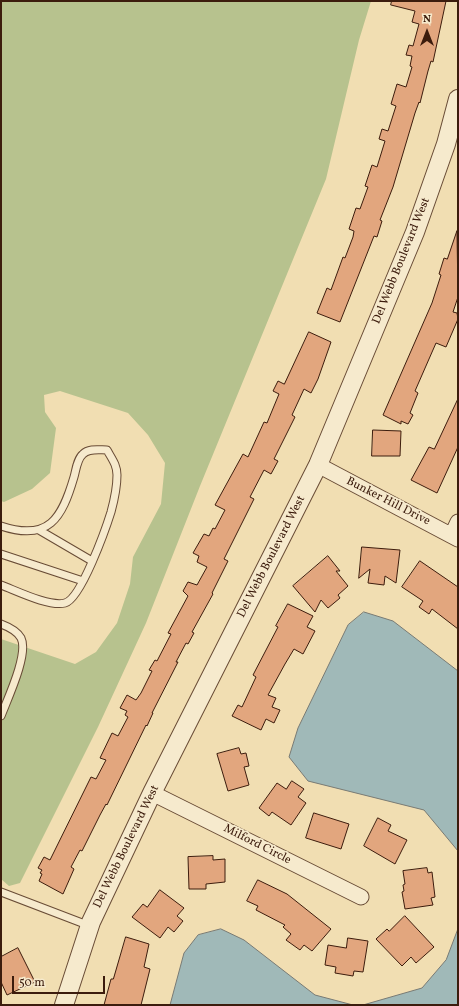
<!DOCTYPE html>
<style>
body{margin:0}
#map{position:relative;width:459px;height:1006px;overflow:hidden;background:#f1deb2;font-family:Vollkorn,serif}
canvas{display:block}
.frame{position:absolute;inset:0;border:2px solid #3c1c0d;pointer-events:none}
.north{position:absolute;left:407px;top:12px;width:40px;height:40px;-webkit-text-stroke:3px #f6eacd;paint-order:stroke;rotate:0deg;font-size:11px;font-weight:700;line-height:16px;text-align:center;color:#3c1c0d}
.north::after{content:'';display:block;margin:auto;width:14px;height:18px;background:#3c1c0d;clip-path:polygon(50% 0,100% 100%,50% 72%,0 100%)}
.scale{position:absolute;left:12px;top:976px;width:93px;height:18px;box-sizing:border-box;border:2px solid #3c1c0d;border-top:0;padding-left:5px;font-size:12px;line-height:14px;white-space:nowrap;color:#3c1c0d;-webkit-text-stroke:3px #f6eacd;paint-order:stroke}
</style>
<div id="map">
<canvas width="459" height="1006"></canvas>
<div class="frame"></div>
<div class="north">N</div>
<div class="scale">50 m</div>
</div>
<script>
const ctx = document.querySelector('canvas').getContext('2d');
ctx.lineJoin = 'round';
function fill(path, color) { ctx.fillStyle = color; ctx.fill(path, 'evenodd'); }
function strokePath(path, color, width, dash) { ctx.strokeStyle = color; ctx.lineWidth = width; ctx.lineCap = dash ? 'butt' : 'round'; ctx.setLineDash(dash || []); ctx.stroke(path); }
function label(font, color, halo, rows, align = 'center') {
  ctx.font = font + ' Vollkorn,serif'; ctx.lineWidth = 3.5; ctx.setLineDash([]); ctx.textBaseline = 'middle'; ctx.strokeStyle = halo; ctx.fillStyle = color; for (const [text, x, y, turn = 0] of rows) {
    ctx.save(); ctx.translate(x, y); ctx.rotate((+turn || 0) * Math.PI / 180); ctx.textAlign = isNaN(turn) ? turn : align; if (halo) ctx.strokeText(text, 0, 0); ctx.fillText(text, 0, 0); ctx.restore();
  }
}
fill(new Path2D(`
 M 1,1 L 371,1 L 359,40 L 326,179 L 200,486 L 146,623 L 98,727 L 20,883 L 9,886 L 1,879 L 1,639 L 75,664 L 96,652 L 117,623 L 130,584 L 133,557 L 161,504 L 165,463 L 148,435 L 128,413 L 60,391 L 44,395 L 45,412 L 56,428 L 50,473 L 32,489 L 4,502 L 1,501 Z`), '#b7c28e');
const water = new Path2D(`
 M 364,612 L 393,621 L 458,671 L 458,851 L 424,810 L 308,781 L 289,757 L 298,728 L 348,625 Z
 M 221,929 L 244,940 L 315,995 L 353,1005 L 170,1005 L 184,953 L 198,935 Z
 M 458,929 L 458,1005 L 363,1005 L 422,988 L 446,960 Z`);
fill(water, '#a0b9b8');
strokePath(water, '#787a74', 1);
const building = new Path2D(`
 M 392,1 L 446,1 L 433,62 L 431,61 L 428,71 L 420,103 L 419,102 L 415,113 L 393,187 L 380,220 L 382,221 L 377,237 L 374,236 L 340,322 L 317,313 L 327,288 L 331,290 L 343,257 L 345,258 L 353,237 L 354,231 L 349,229 L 356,208 L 360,209 L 368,187 L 365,186 L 372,165 L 377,167 L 385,141 L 379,139 L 382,129 L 388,131 L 396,106 L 391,104 L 397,84 L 406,87 L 412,67 L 410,66 L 412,56 L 406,55 L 409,45 L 413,46 L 419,24 L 412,22 L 415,11 L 391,5 Z
 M 457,231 L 458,297 L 453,312 L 457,313 L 458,319 L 446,347 L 436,343 L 415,391 L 418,393 L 410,413 L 413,415 L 408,424 L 401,421 L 401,424 L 383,415 L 432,303 L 441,275 L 439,274 L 444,258 L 447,259 Z
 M 309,332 L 331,342 L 318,379 L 311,393 L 304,389 L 292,415 L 295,417 L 274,459 L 278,461 L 271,474 L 264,470 L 250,497 L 254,499 L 224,559 L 228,561 L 212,593 L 213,594 L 192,632 L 194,633 L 188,644 L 186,643 L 176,662 L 178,662 L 152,713 L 153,713 L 147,726 L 146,725 L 107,805 L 106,804 L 100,815 L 82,851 L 80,850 L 71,867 L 74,869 L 63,894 L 39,881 L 42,874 L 40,873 L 42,870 L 38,868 L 44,857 L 50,860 L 91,777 L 96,779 L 106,760 L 100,758 L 112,733 L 118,736 L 128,717 L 125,715 L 127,711 L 120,708 L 127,695 L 136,700 L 141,693 L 152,671 L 149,670 L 155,660 L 157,661 L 171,634 L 168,633 L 188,596 L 183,591 L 188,582 L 197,585 L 207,567 L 197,562 L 199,556 L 193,553 L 204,534 L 209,536 L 213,528 L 215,529 L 225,510 L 215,505 L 243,454 L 248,457 L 264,422 L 267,423 L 279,394 L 273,391 L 278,381 L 284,384 Z
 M 458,399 L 458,447 L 437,493 L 411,480 L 429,447 L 434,449 Z
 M 373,430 L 401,431 L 400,456 L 372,456 Z
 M 362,547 L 400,550 L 396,583 L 385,576 L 384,585 L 368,583 L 370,569 L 359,578 Z
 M 328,556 L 340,571 L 336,571 L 348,586 L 338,595 L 340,598 L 328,608 L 321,600 L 315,612 L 293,586 Z
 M 420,561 L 458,587 L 458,629 L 432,609 L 429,614 L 419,607 L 423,601 L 402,587 Z
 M 288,604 L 313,616 L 307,627 L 315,631 L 303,654 L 294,649 L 285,664 L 268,695 L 276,698 L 272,707 L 280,710 L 274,723 L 266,719 L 261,730 L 232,716 L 238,705 L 242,707 L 256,677 L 253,675 L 278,627 L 276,626 Z
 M 239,748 L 241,754 L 246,753 L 249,766 L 244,767 L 249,785 L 228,791 L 217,754 Z
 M 292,781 L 304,789 L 298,797 L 306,803 L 291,825 L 272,812 L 269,816 L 259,808 L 277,783 L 286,789 Z
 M 314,813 L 349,824 L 341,849 L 306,838 Z
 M 378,818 L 391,825 L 388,831 L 407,840 L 395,864 L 364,846 Z
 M 213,856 L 213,860 L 225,859 L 225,882 L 206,884 L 206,889 L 189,889 L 188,857 Z
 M 427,868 L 428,873 L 432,872 L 435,897 L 431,898 L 433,905 L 405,909 L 402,892 L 404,891 L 403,885 L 405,884 L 403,871 Z
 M 258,880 L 287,894 L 331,929 L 312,951 L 304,945 L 300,950 L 286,940 L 291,934 L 283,927 L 285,925 L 256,910 L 258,906 L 247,901 Z
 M 160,890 L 184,908 L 177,916 L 183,921 L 174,932 L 168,927 L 160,938 L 132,917 L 143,904 L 147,907 Z
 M 405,916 L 434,947 L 416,963 L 411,957 L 402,966 L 376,939 L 387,929 L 389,931 Z
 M 126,937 L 149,944 L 144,967 L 150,969 L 141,1005 L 104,1005 L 111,979 L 113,979 Z
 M 348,938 L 368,941 L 363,972 L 354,971 L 353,976 L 335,973 L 336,967 L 325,965 L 328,945 L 346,948 Z
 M 18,948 L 35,982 L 7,995 L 1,982 L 1,957 Z`);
fill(building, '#e2a67e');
strokePath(building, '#3c1c0d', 1);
const service = new Path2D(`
 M 1,526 C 49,542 62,518 74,477 C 76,470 77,459 83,454 C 89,448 99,450 107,450 C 112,459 117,465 117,475 C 117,486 114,501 111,512 C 106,528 81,599 65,603 C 49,607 17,591 1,585
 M 39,530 L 92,561
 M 1,554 L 83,581
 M 1,624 C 9,627 17,631 21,638 C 29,654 7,700 1,716
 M 1,892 L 90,926`);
const minor = new Path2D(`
 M 318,465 L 458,539
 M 452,535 L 458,522
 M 152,793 L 361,897`);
const tertiary = new Path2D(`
 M 64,1005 L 91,922 L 152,793 L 318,465 L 415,232 L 446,144 L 458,99`);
strokePath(service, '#694c36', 9);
strokePath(minor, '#694c36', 17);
strokePath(tertiary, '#694c36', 20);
strokePath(service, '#f6eacd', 7);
strokePath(minor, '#f6eacd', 15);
strokePath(tertiary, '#f6eacd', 18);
label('12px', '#3c1c0d', '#f6eacd', [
 ["Del Webb Boulevard West",402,261,-68],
 ["Bunker Hill Drive",388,502,27],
 ["Del Webb Boulevard West",272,557,-63],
 ["Milford Circle",257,845,27],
 ["Del Webb Boulevard West",127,847,-64]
]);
</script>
